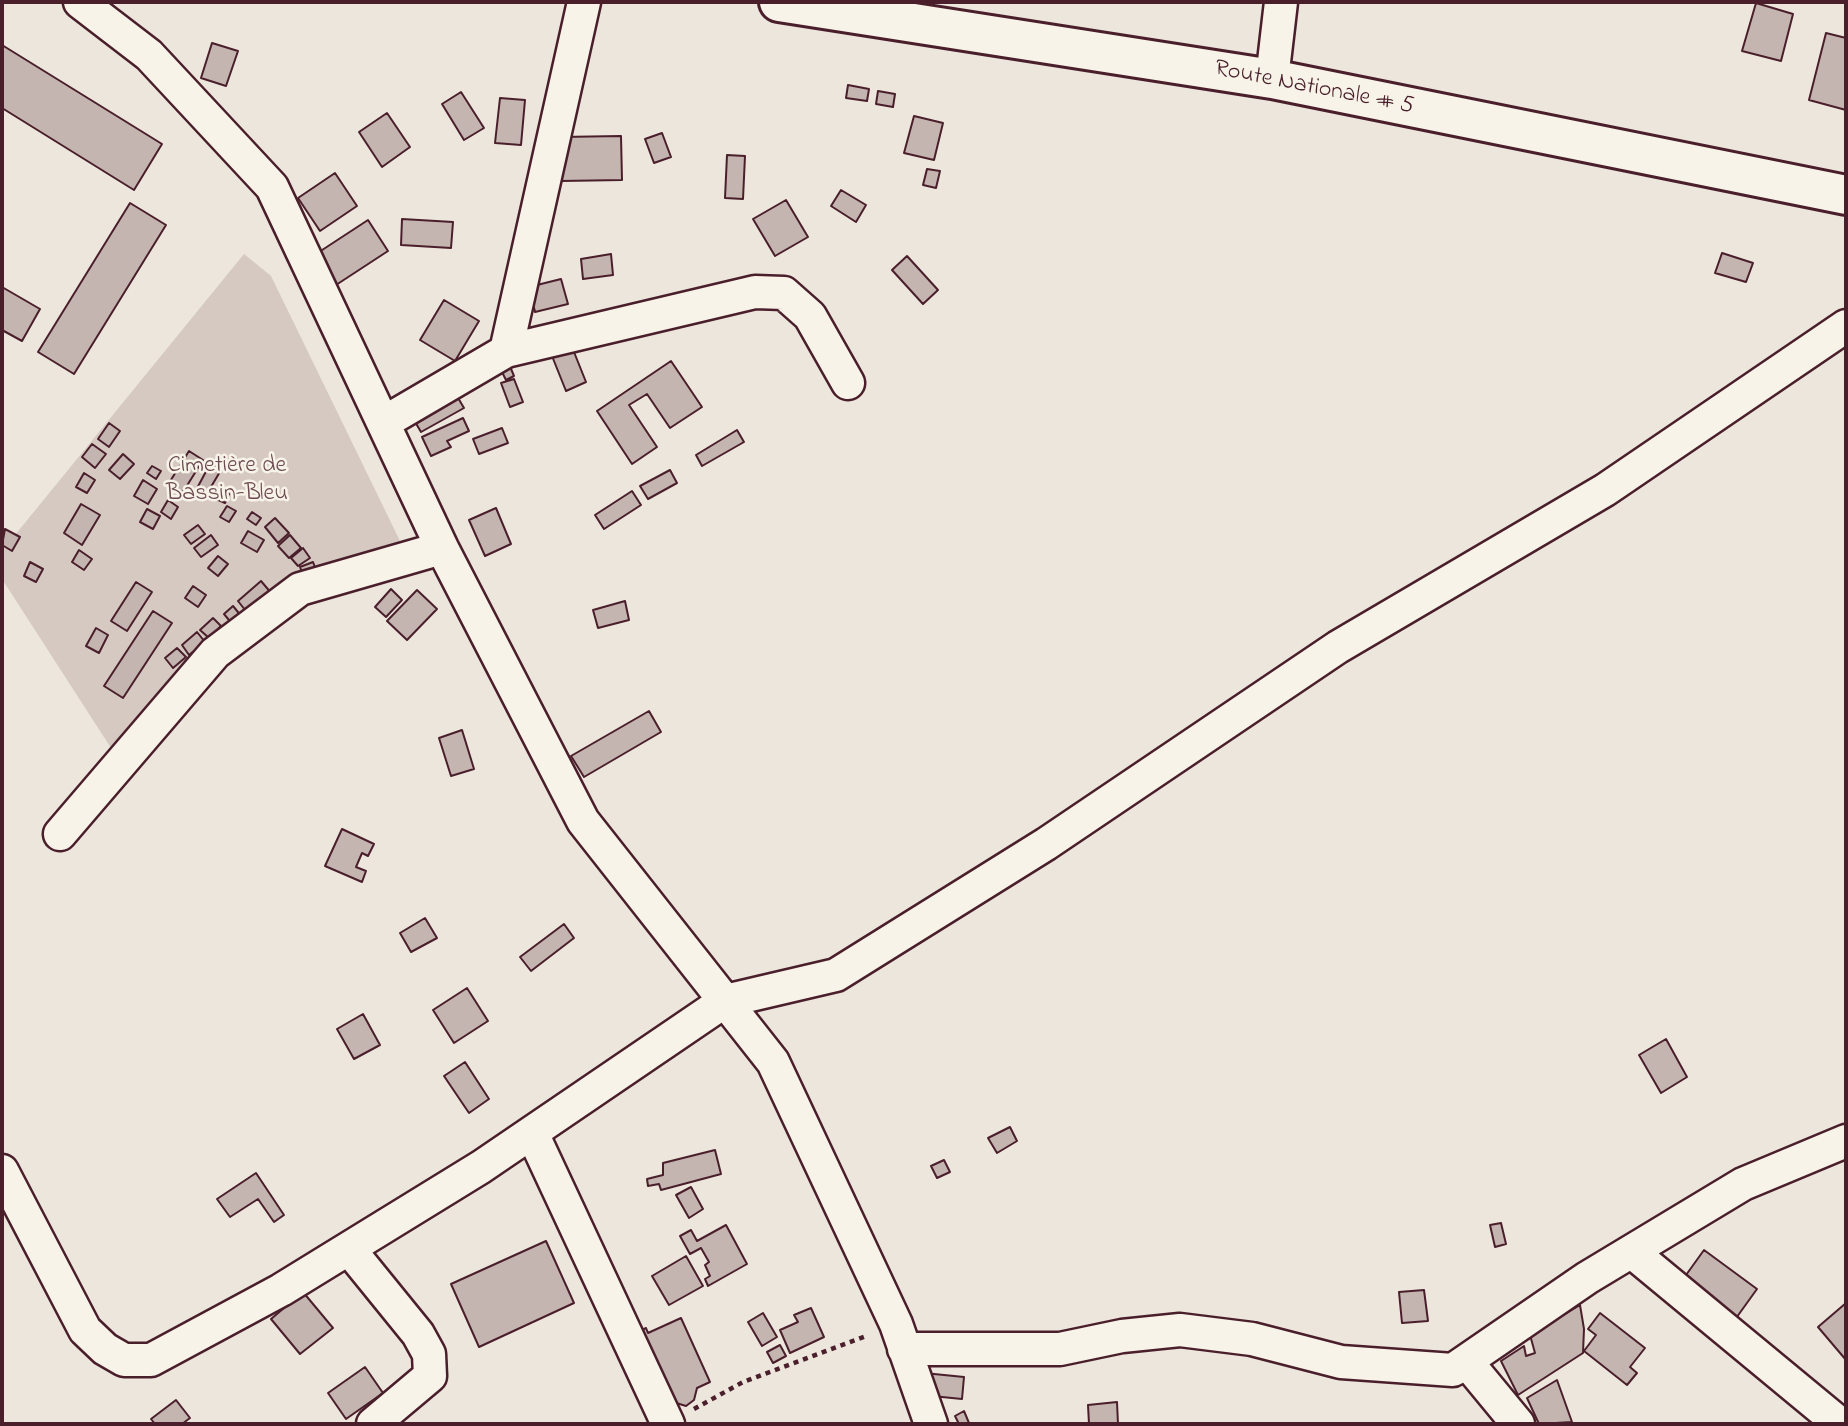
<!DOCTYPE html>
<meta charset="utf-8">
<style>
body{margin:0}
#map{position:relative;width:1848px;height:1426px;overflow:hidden;background:#ece6dd;font-family:"Indie Flower",sans-serif}
canvas{display:block}
.frame{position:absolute;inset:0;border:4px solid #4a1f2b;pointer-events:none}
</style>
<div id="map">
<canvas width="1848" height="1426"></canvas>
<div class="frame"></div>
</div>
<script>
const ctx = document.querySelector('canvas').getContext('2d');
ctx.lineJoin = 'round';
function fill(path, color) { ctx.fillStyle = color; ctx.fill(path, 'evenodd'); }
function strokePath(path, color, width, dash) { ctx.strokeStyle = color; ctx.lineWidth = width; ctx.lineCap = dash ? 'butt' : 'round'; ctx.setLineDash(dash || []); ctx.stroke(path); }
function label(font, color, halo, rows, align = 'center') {
  ctx.font = font + ' "Indie Flower",sans-serif'; ctx.lineWidth = 5; ctx.setLineDash([]); ctx.textBaseline = 'middle'; ctx.strokeStyle = halo; ctx.fillStyle = color; for (const [text, x, y, turn = 0] of rows) {
    ctx.save(); ctx.translate(x, y); ctx.rotate((+turn || 0) * Math.PI / 180); ctx.textAlign = isNaN(turn) ? turn : align; if (halo) ctx.strokeText(text, 0, 0); ctx.fillText(text, 0, 0); ctx.restore();
  }
}
fill(new Path2D(`
 M 244,254 L 271,276 L 400,541 L 289,594 L 111,748 L 2,579 L 2,551 Z`), '#d5c9c2');
const building = new Path2D(`
 M 1756,3 L 1793,14 L 1781,61 L 1742,51 Z
 M 1826,33 L 1846,38 L 1846,110 L 1809,100 Z
 M 212,43 L 238,51 L 226,86 L 201,78 Z
 M 2,45 L 162,144 L 134,190 L 2,108 Z
 M 848,85 L 869,89 L 867,101 L 846,98 Z
 M 878,91 L 895,94 L 893,107 L 876,104 Z
 M 461,92 L 484,128 L 464,140 L 442,104 Z
 M 500,98 L 525,100 L 521,145 L 495,143 Z
 M 387,113 L 410,147 L 382,167 L 359,132 Z
 M 914,116 L 943,123 L 934,160 L 904,153 Z
 M 662,133 L 671,157 L 654,163 L 645,139 Z
 M 621,136 L 622,180 L 561,181 L 560,137 Z
 M 727,155 L 745,156 L 743,199 L 725,198 Z
 M 927,169 L 940,171 L 936,188 L 923,185 Z
 M 335,173 L 357,206 L 320,231 L 298,198 Z
 M 841,190 L 866,205 L 856,222 L 831,206 Z
 M 786,200 L 808,237 L 775,256 L 753,219 Z
 M 130,203 L 166,225 L 74,374 L 38,352 Z
 M 402,219 L 453,222 L 451,248 L 401,245 Z
 M 368,220 L 388,251 L 336,285 L 316,254 Z
 M 1722,253 L 1753,263 L 1746,282 L 1715,273 Z
 M 611,254 L 613,275 L 583,279 L 581,259 Z
 M 907,256 L 938,290 L 923,304 L 892,270 Z
 M 561,279 L 568,304 L 535,312 L 529,287 Z
 M 2,287 L 40,309 L 22,341 L 2,330 Z
 M 444,300 L 479,321 L 455,361 L 420,340 Z
 M 572,347 L 586,382 L 566,391 L 552,356 Z
 M 671,361 L 702,407 L 670,428 L 647,394 L 629,405 L 657,447 L 632,464 L 597,411 Z
 M 509,364 L 514,376 L 506,380 L 500,368 Z
 M 514,379 L 523,402 L 510,407 L 501,383 Z
 M 454,391 L 464,408 L 421,432 L 411,415 Z
 M 463,418 L 469,431 L 447,441 L 451,447 L 431,456 L 422,437 Z
 M 109,423 L 120,431 L 109,447 L 98,439 Z
 M 502,428 L 508,443 L 479,454 L 473,439 Z
 M 737,430 L 744,442 L 702,466 L 696,455 Z
 M 92,444 L 106,454 L 95,468 L 82,457 Z
 M 189,451 L 203,460 L 183,492 L 169,483 Z
 M 123,454 L 134,464 L 120,479 L 109,470 Z
 M 210,464 L 221,470 L 205,497 L 195,492 Z
 M 152,466 L 161,471 L 156,479 L 147,473 Z
 M 670,470 L 677,483 L 648,499 L 640,486 Z
 M 84,473 L 95,480 L 87,493 L 76,487 Z
 M 143,480 L 157,489 L 148,504 L 134,496 Z
 M 221,490 L 229,494 L 225,503 L 216,499 Z
 M 632,491 L 641,505 L 604,529 L 595,515 Z
 M 168,500 L 178,507 L 171,519 L 161,512 Z
 M 81,504 L 100,515 L 82,545 L 64,533 Z
 M 227,506 L 236,511 L 229,522 L 220,517 Z
 M 496,508 L 511,544 L 485,556 L 469,520 Z
 M 147,509 L 160,516 L 153,529 L 140,522 Z
 M 252,512 L 261,518 L 256,525 L 247,519 Z
 M 275,518 L 289,533 L 278,543 L 265,527 Z
 M 198,525 L 205,534 L 191,544 L 184,535 Z
 M 5,529 L 20,537 L 12,551 L 2,545 Z
 M 248,531 L 264,540 L 257,552 L 241,543 Z
 M 211,535 L 218,545 L 201,557 L 194,548 Z
 M 290,535 L 301,548 L 289,558 L 278,546 Z
 M 303,548 L 310,558 L 298,566 L 291,558 Z
 M 79,550 L 92,559 L 84,570 L 72,562 Z
 M 218,556 L 228,564 L 218,576 L 208,568 Z
 M 30,562 L 43,569 L 36,582 L 24,576 Z
 M 313,562 L 318,575 L 305,580 L 300,567 Z
 M 261,581 L 272,594 L 249,615 L 238,601 Z
 M 136,582 L 152,592 L 127,631 L 111,621 Z
 M 193,586 L 206,595 L 198,607 L 185,598 Z
 M 391,589 L 402,600 L 386,617 L 375,607 Z
 M 417,590 L 437,609 L 407,640 L 387,621 Z
 M 625,601 L 629,620 L 598,628 L 593,610 Z
 M 233,606 L 242,617 L 233,625 L 224,614 Z
 M 153,611 L 172,623 L 123,698 L 104,686 Z
 M 213,618 L 221,626 L 209,638 L 200,630 Z
 M 96,628 L 108,635 L 99,653 L 86,646 Z
 M 197,632 L 205,642 L 189,655 L 182,645 Z
 M 177,648 L 186,657 L 173,668 L 165,658 Z
 M 649,711 L 661,732 L 584,777 L 571,756 Z
 M 462,730 L 474,769 L 451,776 L 439,738 Z
 M 342,829 L 374,844 L 368,856 L 362,853 L 356,867 L 366,871 L 362,882 L 325,866 Z
 M 425,918 L 437,938 L 411,952 L 400,933 Z
 M 564,924 L 574,938 L 531,971 L 520,957 Z
 M 467,988 L 488,1021 L 454,1043 L 433,1010 Z
 M 363,1014 L 380,1045 L 354,1059 L 337,1029 Z
 M 1666,1039 L 1687,1077 L 1661,1093 L 1639,1055 Z
 M 465,1062 L 489,1099 L 469,1113 L 444,1076 Z
 M 1010,1127 L 1017,1141 L 997,1153 L 988,1138 Z
 M 715,1150 L 721,1174 L 661,1190 L 659,1184 L 648,1186 L 647,1179 L 663,1175 L 663,1163 Z
 M 944,1160 L 950,1172 L 937,1178 L 931,1166 Z
 M 256,1173 L 284,1215 L 274,1222 L 258,1199 L 230,1217 L 217,1199 Z
 M 691,1187 L 703,1209 L 689,1218 L 676,1195 Z
 M 1501,1223 L 1506,1244 L 1495,1247 L 1490,1225 Z
 M 726,1225 L 747,1264 L 708,1286 L 705,1279 L 710,1276 L 705,1265 L 709,1262 L 701,1248 L 690,1254 L 680,1236 L 691,1230 L 697,1241 Z
 M 546,1241 L 574,1303 L 479,1347 L 451,1284 Z
 M 1704,1250 L 1757,1289 L 1734,1321 L 1681,1282 Z
 M 686,1256 L 703,1286 L 669,1305 L 652,1276 Z
 M 1424,1290 L 1428,1321 L 1402,1323 L 1399,1292 Z
 M 303,1292 L 333,1328 L 300,1354 L 271,1319 Z
 M 1846,1303 L 1846,1360 L 1818,1327 Z
 M 1580,1305 L 1584,1329 L 1583,1353 L 1518,1395 L 1501,1361 L 1524,1346 L 1526,1356 L 1535,1353 L 1530,1335 Z
 M 811,1308 L 824,1337 L 790,1353 L 780,1330 L 798,1322 L 794,1315 Z
 M 763,1313 L 777,1337 L 762,1346 L 748,1322 Z
 M 1600,1313 L 1645,1348 L 1630,1367 L 1637,1373 L 1627,1385 L 1584,1351 L 1596,1335 L 1588,1329 Z
 M 681,1318 L 710,1382 L 697,1388 L 694,1400 L 686,1406 L 673,1402 L 632,1335 L 646,1328 L 648,1333 Z
 M 780,1345 L 786,1356 L 773,1363 L 767,1352 Z
 M 365,1367 L 383,1393 L 346,1419 L 328,1393 Z
 M 924,1373 L 964,1377 L 962,1399 L 922,1395 Z
 M 1557,1380 L 1572,1422 L 1539,1424 L 1527,1398 Z
 M 176,1400 L 190,1418 L 182,1424 L 155,1424 L 151,1419 Z
 M 1117,1402 L 1118,1424 L 1089,1424 L 1088,1405 Z
 M 964,1411 L 969,1423 L 959,1424 L 955,1416 Z`);
fill(building, '#c4b5b0');
strokePath(building, '#4a1f2b', 2);
const minor = new Path2D(`
 M 80,2 L 149,55 L 272,187 L 442,548 L 583,821 L 773,1062 L 896,1324 L 931,1424
 M 1272,79 L 1281,2
 M 506,351 L 584,2
 M 383,423 L 506,351 L 755,292 L 784,293 L 810,316 L 848,383
 M 60,834 L 215,653 L 300,589 L 442,548
 M 532,1133 L 668,1424
 M 2,1171 L 85,1330 L 105,1349 L 124,1360 L 151,1360 L 281,1290 L 481,1167 L 725,1001 L 836,975 L 1046,844 L 1338,647 L 1605,490 L 1846,326
 M 349,1249 L 418,1334 L 429,1354 L 430,1376 L 373,1424
 M 1632,1252 L 1840,1424
 M 904,1349 L 1060,1349 L 1122,1336 L 1180,1330 L 1252,1339 L 1341,1362 L 1453,1370 L 1587,1278 L 1743,1184 L 1846,1141
 M 1466,1361 L 1518,1424`);
const major = new Path2D(`
 M 779,2 L 1272,79 L 1846,195`);
strokePath(minor, '#4a1f2b', 37);
strokePath(major, '#4a1f2b', 44);
strokePath(new Path2D(`
 M 694,1409 L 743,1382 L 866,1336`), '#4a1f2b', 4.5, [5, 5]);
strokePath(minor, '#f7f3e8', 32);
strokePath(major, '#f7f3e8', 38);
label('24px', '#4a1f2b', '#f7f3e8', [
 ["Route Nationale # 5",1314,89,11]
]);
label('24px', '#6d4a51', '#f7f3e8', [
 ["Cimetière de",227,467],
 ["Bassin-Bleu",227,495]
]);
</script>
